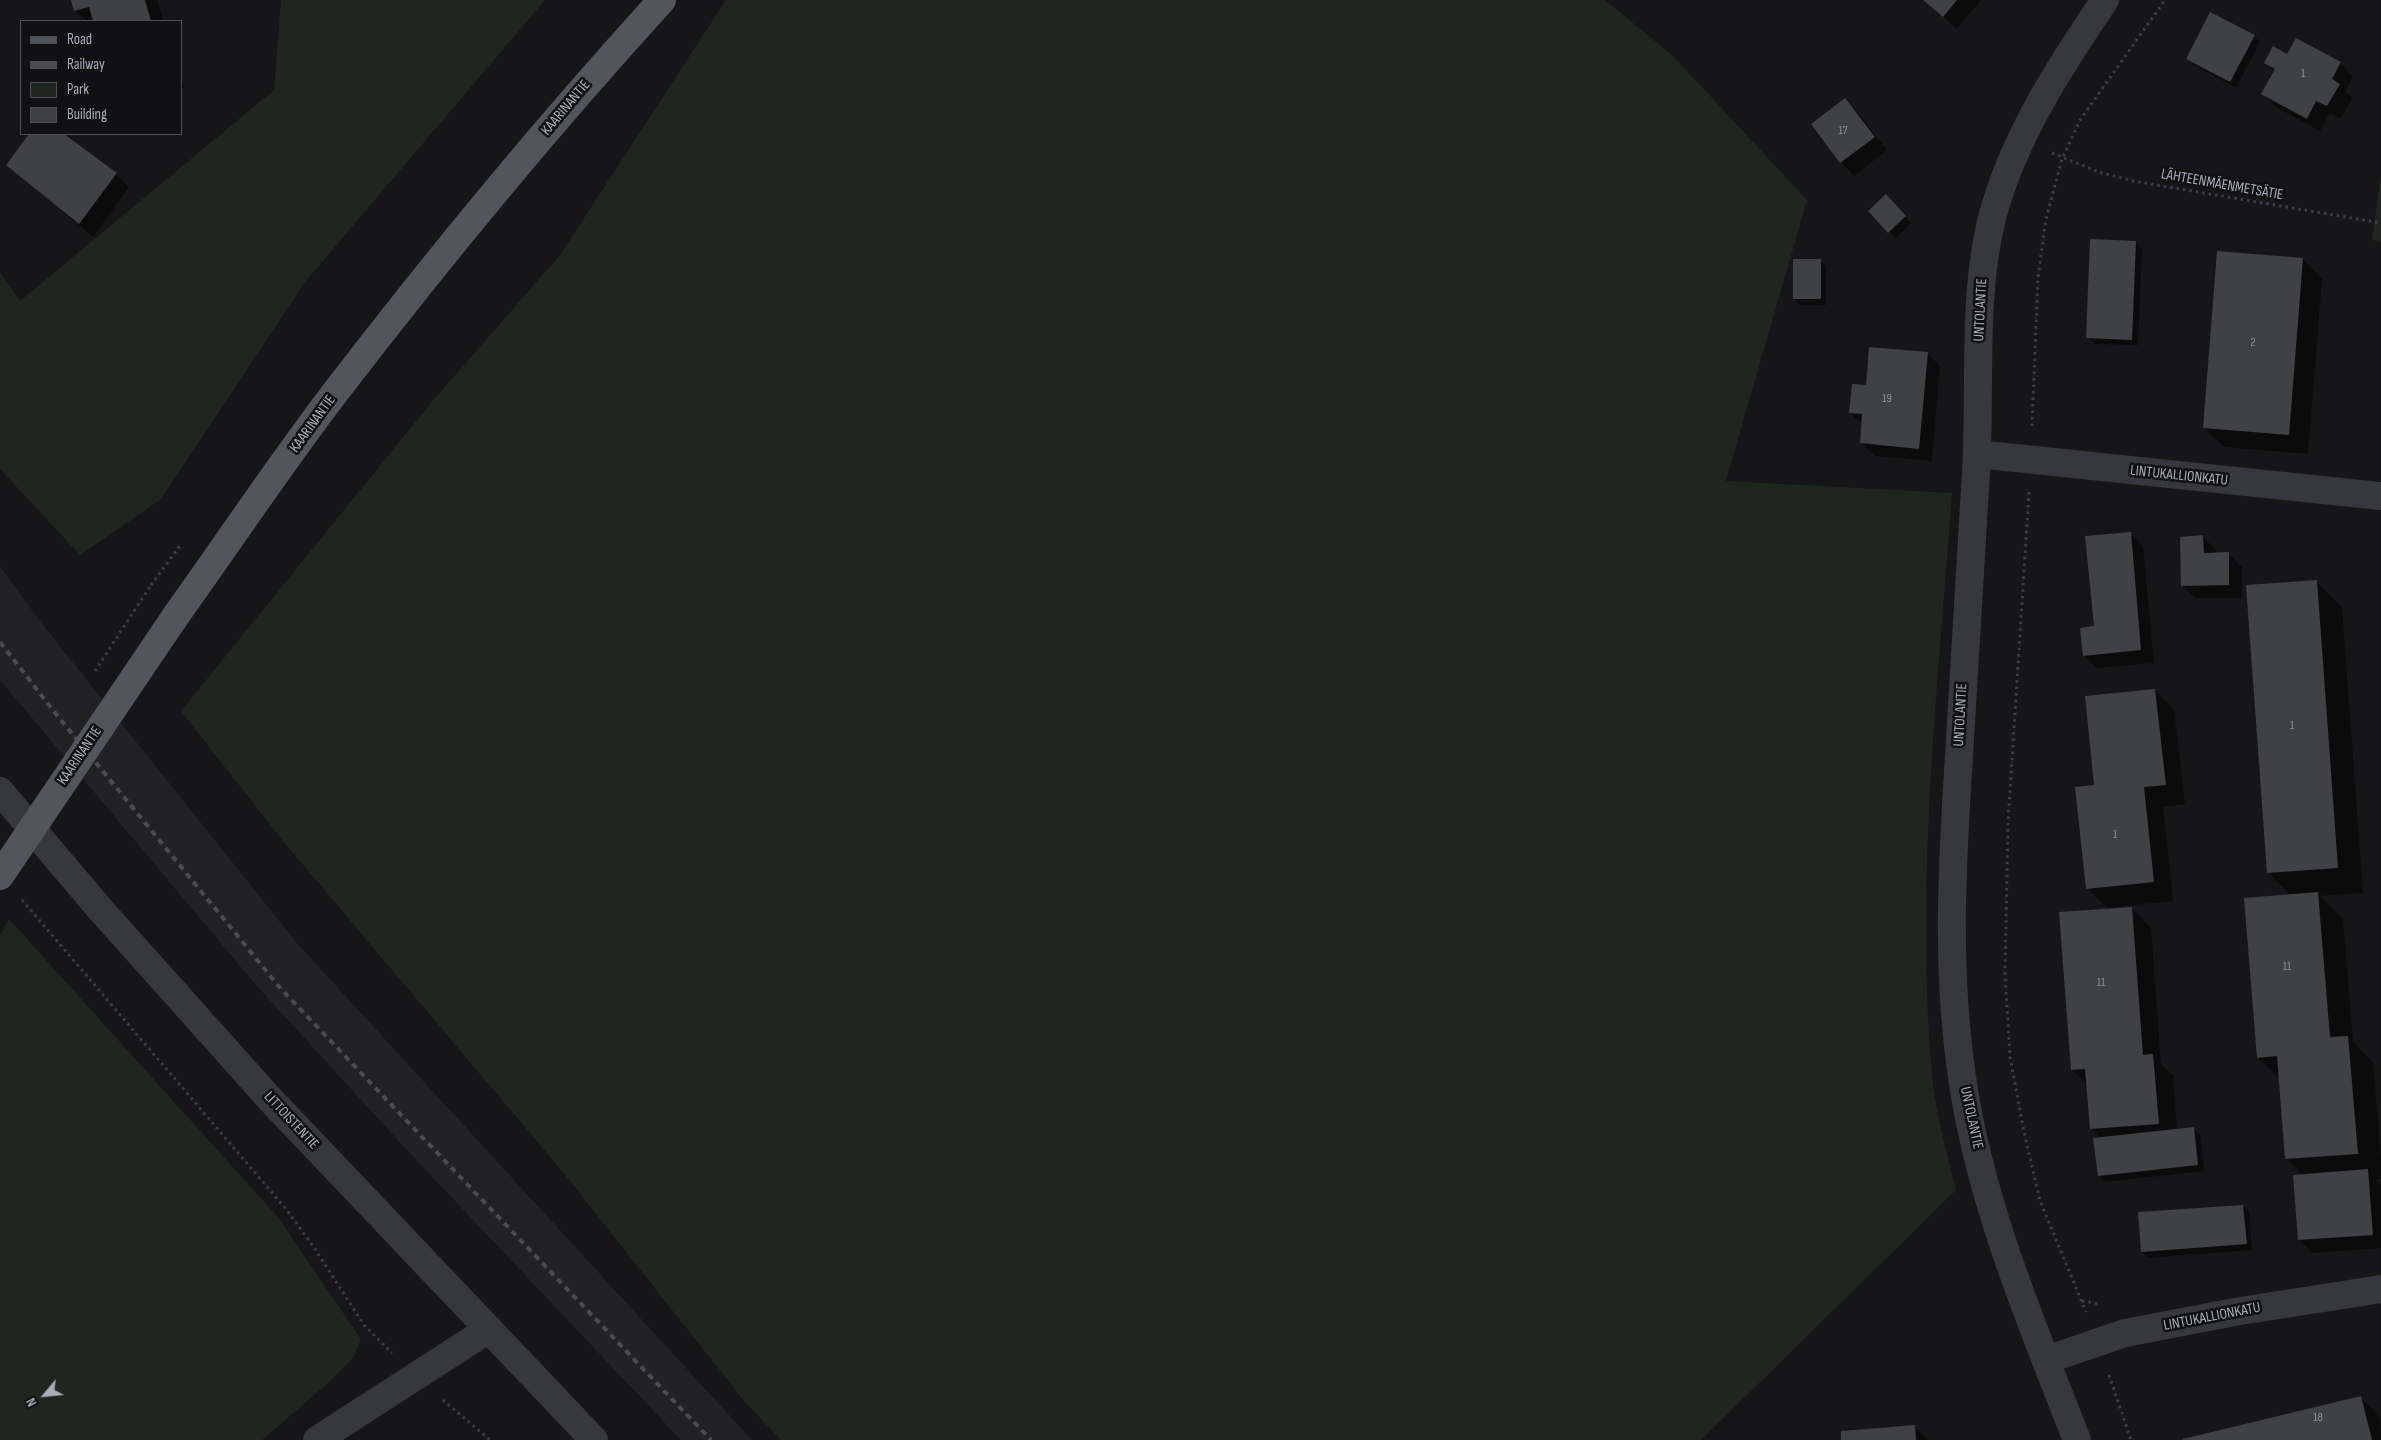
<!DOCTYPE html>
<meta charset="utf-8">
<style>
body{margin:0}
#map{position:relative;width:2381px;height:1440px;overflow:hidden;background:#161618;font-family:"Sofia Sans Condensed",sans-serif}
canvas{display:block}
.legend{position:absolute;left:20px;top:20px;width:162px;height:115px;box-sizing:border-box;background:#111113;border:1px solid #4d4f55;margin:0;padding:6px 9px;list-style:none;font-size:15px;color:#a8adb8}
.legend li{display:flex;align-items:center;gap:10px;height:25px}
.legend b{width:25px;border:1px solid #4d4f55}
.north{position:absolute;left:20px;top:1370px;width:50px;height:50px;-webkit-text-stroke:4px #111113;paint-order:stroke;rotate:242deg;font-size:14px;font-weight:700;line-height:20px;text-align:center;color:#a8adb8}
.north::after{content:'';display:block;margin:auto;width:18px;height:22px;background:#a8adb8;clip-path:polygon(50% 0,100% 100%,50% 72%,0 100%)}
</style>
<div id="map">
<canvas width="2381" height="1440"></canvas>
<ul class="legend">
<li><b style="height:6px;background:#53555c"></b>Road</li>
<li><b style="height:6px;background:#4a4c52"></b>Railway</li>
<li><b style="height:14px;background:#1e261f"></b>Park</li>
<li><b style="height:14px;background:#404145"></b>Building</li>
</ul>
<div class="north">N</div>
</div>
<script>
const ctx = document.querySelector('canvas').getContext('2d');
ctx.lineJoin = 'round';
function fill(path, color) { ctx.fillStyle = color; ctx.fill(path, 'evenodd'); }
function strokePath(path, color, width, dash) { ctx.strokeStyle = color; ctx.lineWidth = width; ctx.lineCap = dash ? 'butt' : 'round'; ctx.setLineDash(dash || []); ctx.stroke(path); }
function label(font, color, halo, rows, align = 'center') {
  ctx.font = font + ' "Sofia Sans Condensed",sans-serif'; ctx.lineWidth = 5; ctx.setLineDash([]); ctx.textBaseline = 'middle'; ctx.strokeStyle = halo; ctx.fillStyle = color; for (const [text, x, y, turn = 0] of rows) {
    ctx.save(); ctx.translate(x, y); ctx.rotate((+turn || 0) * Math.PI / 180); ctx.textAlign = isNaN(turn) ? turn : align; if (halo) ctx.strokeText(text, 0, 0); ctx.fillText(text, 0, 0); ctx.restore();
  }
}
fill(new Path2D(`
 M 0,566 L 39,620 L 296,942 L 752,1440 L 681,1440 L 405,1148 L 256,985 L 0,680 Z`), '#222225');
fill(new Path2D(`
 M 281,0 L 545,0 L 305,282 L 160,500 L 80,555 L 0,469 L 0,272 L 20,301 L 274,90 Z
 M 726,0 L 1605,0 L 1672,55 L 1807,200 L 1726,481 L 1952,493 C 1938,687 1915,881 1932,1075 C 1935,1111 1948,1155 1956,1190 L 1701,1440 L 781,1440 L 745,1402 L 562,1171 L 283,841 L 181,711 L 430,404 L 560,255 Z
 M 2381,174 L 2381,242 L 2372,240 Z
 M 9,919 L 277,1216 L 361,1339 L 353,1358 L 328,1383 L 262,1440 L 0,1440 L 0,935 Z`), '#1e261f');
fill(new Path2D(`
 M 72,0 L 157,0 L 164,21 L 87,21 L 75,10 Z
 M 1923,0 L 1981,0 L 1957,29 Z
 M 2254,36 L 2260,42 L 2236,88 L 2194,65 L 2188,59 Z
 M 2288,56 L 2340,63 L 2353,76 L 2345,91 L 2352,98 L 2341,119 L 2330,113 L 2320,131 L 2276,107 L 2263,94 L 2275,72 L 2266,63 Z
 M 181,78 L 184,87 L 181,88 Z
 M 1845,99 L 1858,113 L 1887,150 L 1854,176 L 1841,162 L 1813,125 Z
 M 31,134 L 62,134 L 116,174 L 129,187 L 93,237 L 8,165 Z
 M 1892,202 L 1911,223 L 1896,238 L 1889,232 Z
 M 2136,243 L 2142,249 L 2138,345 L 2094,344 L 2088,337 Z
 M 2302,259 L 2322,279 L 2308,454 L 2224,447 L 2204,428 Z
 M 1820,260 L 1826,266 L 1826,305 L 1800,305 L 1794,299 Z
 M 1927,353 L 1940,366 L 1932,461 L 1875,456 L 1861,443 L 1863,425 L 1850,413 L 1867,386 Z
 M 2130,533 L 2143,546 L 2154,663 L 2097,668 L 2084,655 Z
 M 2203,537 L 2216,550 L 2216,554 L 2228,553 L 2242,567 L 2242,598 L 2195,598 L 2182,585 Z
 M 2316,581 L 2342,607 L 2363,893 L 2320,896 L 2343,919 L 2353,1042 L 2373,1062 L 2381,1156 L 2381,1179 L 2376,1179 L 2381,1184 L 2381,1248 L 2312,1253 L 2299,1239 L 2303,1176 L 2286,1158 L 2280,1079 L 2258,1058 L 2291,896 L 2268,872 Z
 M 2155,690 L 2174,710 L 2185,804 L 2163,807 L 2173,901 L 2114,907 L 2114,909 L 2132,908 L 2151,928 L 2161,1064 L 2173,1075 L 2177,1130 L 2194,1129 L 2200,1135 L 2204,1171 L 2105,1182 L 2099,1175 L 2101,1138 L 2091,1128 L 2088,1085 L 2072,1070 L 2109,910 L 2087,888 L 2096,786 Z
 M 2243,1206 L 2249,1212 L 2252,1250 L 2149,1258 L 2142,1252 Z
 M 2360,1397 L 2380,1417 L 2381,1440 L 2185,1440 Z
 M 1914,1427 L 1928,1440 L 1843,1440 Z`), '#0007');
fill(new Path2D(`
 M 71,0 L 145,0 L 151,21 L 93,21 L 89,7 L 74,11 Z
 M 1923,0 L 1957,0 L 1943,17 Z
 M 2210,12 L 2255,35 L 2230,82 L 2186,59 Z
 M 2296,38 L 2341,62 L 2332,79 L 2340,84 L 2327,106 L 2316,101 L 2307,119 L 2261,94 L 2275,69 L 2264,63 L 2273,46 L 2287,54 Z
 M 1845,98 L 1875,137 L 1840,163 L 1811,124 Z
 M 29,134 L 64,134 L 117,173 L 79,224 L 6,165 Z
 M 1886,194 L 1906,216 L 1888,233 L 1868,211 Z
 M 2090,239 L 2136,241 L 2132,340 L 2086,338 Z
 M 2217,251 L 2303,258 L 2289,435 L 2203,428 Z
 M 1793,259 L 1821,259 L 1821,299 L 1793,299 Z
 M 1869,347 L 1928,352 L 1919,449 L 1860,443 L 1862,414 L 1849,413 L 1852,384 L 1866,385 Z
 M 2131,532 L 2141,650 L 2083,656 L 2080,628 L 2094,626 L 2085,536 Z
 M 2203,535 L 2204,553 L 2229,552 L 2229,585 L 2181,586 L 2180,537 Z
 M 2317,580 L 2338,868 L 2267,873 L 2246,585 Z
 M 2155,689 L 2166,785 L 2144,787 L 2154,882 L 2086,889 L 2075,787 L 2094,785 L 2085,696 Z
 M 2318,892 L 2330,1037 L 2348,1036 L 2358,1154 L 2285,1159 L 2277,1056 L 2257,1058 L 2244,898 Z
 M 2132,907 L 2143,1055 L 2153,1054 L 2159,1124 L 2090,1129 L 2085,1069 L 2071,1070 L 2059,912 Z
 M 2194,1127 L 2198,1165 L 2098,1176 L 2093,1138 Z
 M 2368,1169 L 2373,1235 L 2298,1240 L 2293,1175 Z
 M 2243,1205 L 2247,1244 L 2141,1252 L 2138,1212 Z
 M 2361,1396 L 2372,1440 L 2183,1440 L 2183,1439 Z
 M 1915,1425 L 1916,1440 L 1841,1440 L 1841,1431 Z`), '#404145');
strokePath(new Path2D(`
 M 2052,153 L 2099,172 L 2133,181 L 2381,223
 M 2032,426 L 2038,277 L 2046,219 L 2062,159 L 2080,120 L 2165,0
 M 2029,492 L 2008,823 L 2005,974 L 2010,1057 L 2024,1132 L 2040,1201 L 2086,1312
 M 151,585 L 180,546
 M 22,900 L 286,1209 L 313,1246 L 364,1325 L 392,1353
 M 2082,1301 L 2100,1304
 M 2109,1375 L 2131,1440
 M 443,1400 L 490,1440`), '#3d3f44', 3, [2.5, 4]);
strokePath(new Path2D(`
 M 1977,454 L 2381,496
 M 0,791 L 100,909 L 269,1098 L 594,1440
 M 2046,1360 L 2125,1333 L 2240,1311 L 2381,1289
 M 317,1440 L 489,1329
 M 2077,1440 C 2031,1322 1980,1203 1962,1077 C 1946,967 1952,865 1959,756 C 1965,661 1970,566 1976,472 C 1981,390 1972,297 1992,218 C 2013,138 2059,68 2105,0`), '#37383d', 28);
strokePath(new Path2D(`
 M 177,614 C 230,540 281,463 337,390 C 440,256 548,125 662,0`), '#53555c', 28);
strokePath(new Path2D(`
 M 0,642 L 52,709 L 281,989 L 711,1440`), '#4a4c52', 4, [6, 5]);
strokePath(new Path2D(`
 M 95,671 L 151,585`), '#3d3f44', 3, [2.5, 4]);
strokePath(new Path2D(`
 M 0,876 L 177,614`), '#53555c', 28);
label('12px', '#8e929b', null, [
 ["1",2303,74],
 ["17",1843,131],
 ["2",2253,343],
 ["19",1887,399],
 ["1",2292,726],
 ["1",2115,835],
 ["11",2287,967],
 ["11",2101,983],
 ["18",2318,1418]
]);
label('15px', '#a8adb8', '#111113', [
 ["KAARINANTIE",566,108,-50],
 ["LÄHTEENMÄENMETSÄTIE",2222,185,10],
 ["UNTOLANTIE",1981,310,-87],
 ["KAARINANTIE",313,424,-54],
 ["LINTUKALLIONKATU",2179,476,6],
 ["UNTOLANTIE",1961,715,-87],
 ["KAARINANTIE",80,756,-56],
 ["UNTOLANTIE",1971,1118,78],
 ["LITTOISTENTIE",291,1121,47],
 ["LINTUKALLIONKATU",2212,1317,-11]
]);
</script>
